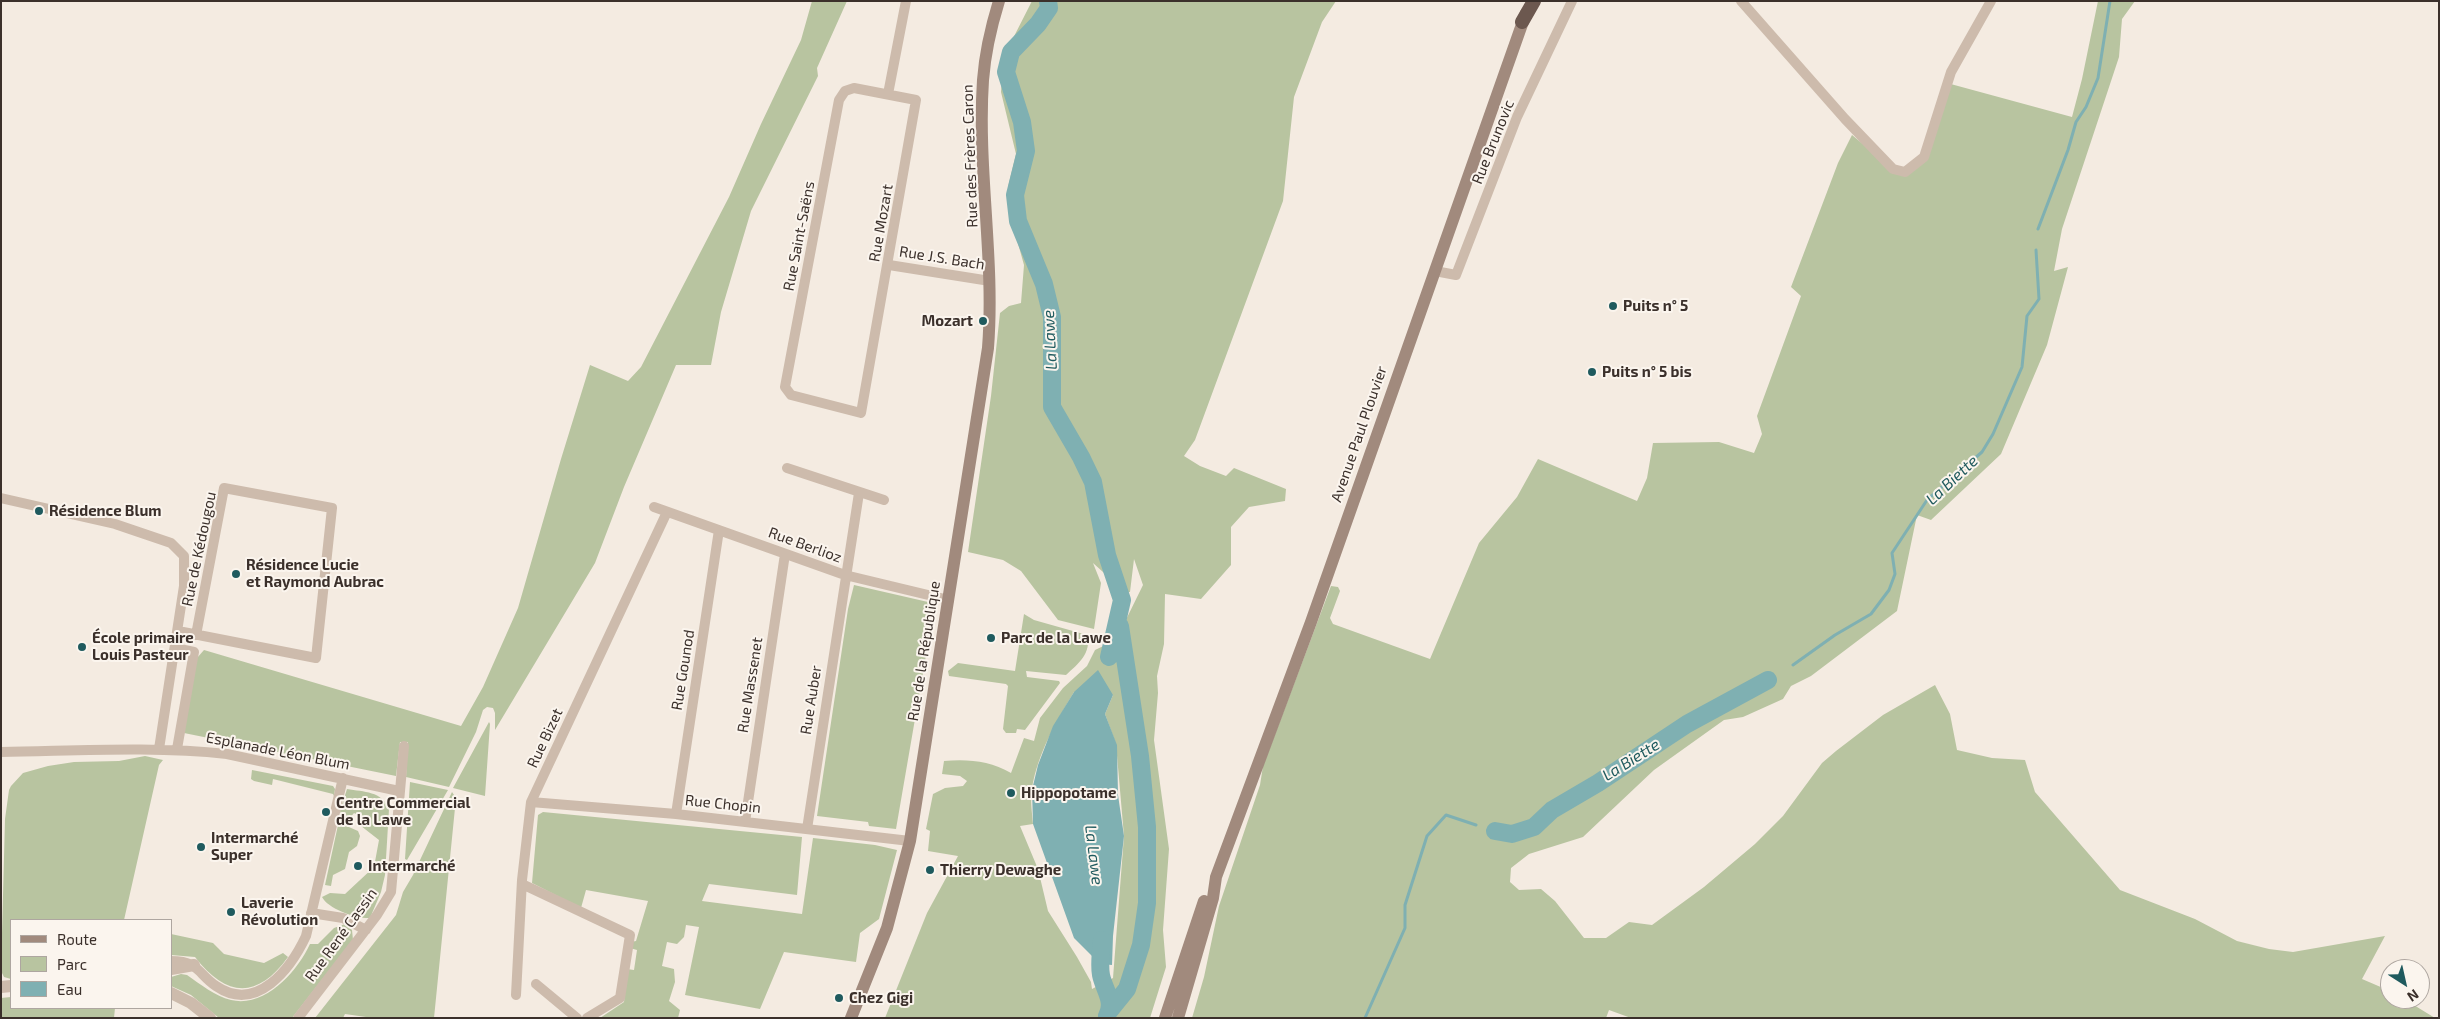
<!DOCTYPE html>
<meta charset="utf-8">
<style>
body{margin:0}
#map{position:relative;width:2440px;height:1019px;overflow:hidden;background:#f4ebe1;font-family:"Exo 2",sans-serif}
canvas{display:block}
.frame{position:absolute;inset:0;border:2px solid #3b302b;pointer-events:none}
.legend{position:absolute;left:10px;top:919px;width:162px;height:90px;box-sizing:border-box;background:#fbf5ee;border:1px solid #aea6a0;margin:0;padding:6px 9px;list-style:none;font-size:15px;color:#3b302b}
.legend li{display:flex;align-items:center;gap:10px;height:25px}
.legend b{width:25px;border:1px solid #aea6a0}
.north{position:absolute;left:2380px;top:959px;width:50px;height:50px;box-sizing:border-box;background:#fbf5ee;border:1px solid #aea6a0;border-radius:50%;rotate:145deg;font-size:14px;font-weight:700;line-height:20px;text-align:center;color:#3b302b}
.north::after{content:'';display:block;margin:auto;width:18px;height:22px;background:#1f5a5e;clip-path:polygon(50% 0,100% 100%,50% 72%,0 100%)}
</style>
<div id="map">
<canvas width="2440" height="1019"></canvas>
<div class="frame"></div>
<ul class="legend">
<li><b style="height:6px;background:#a18a7d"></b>Route</li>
<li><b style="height:14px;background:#b8c4a0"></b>Parc</li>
<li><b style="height:14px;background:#7fb0b2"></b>Eau</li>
</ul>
<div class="north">N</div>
</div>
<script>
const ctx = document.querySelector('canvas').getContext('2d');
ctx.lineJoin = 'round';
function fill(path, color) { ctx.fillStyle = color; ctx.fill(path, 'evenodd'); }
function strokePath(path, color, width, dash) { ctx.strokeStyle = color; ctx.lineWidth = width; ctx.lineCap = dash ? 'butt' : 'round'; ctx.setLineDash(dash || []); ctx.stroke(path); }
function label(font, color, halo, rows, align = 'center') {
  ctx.font = font + ' "Exo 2",sans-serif'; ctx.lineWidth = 4; ctx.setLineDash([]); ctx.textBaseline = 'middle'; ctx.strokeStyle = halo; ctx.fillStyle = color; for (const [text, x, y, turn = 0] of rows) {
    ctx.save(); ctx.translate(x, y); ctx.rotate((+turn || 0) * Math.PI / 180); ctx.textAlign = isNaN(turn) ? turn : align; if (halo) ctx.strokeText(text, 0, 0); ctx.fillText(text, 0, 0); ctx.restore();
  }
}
fill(new Path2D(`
 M 812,1 L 847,1 L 817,68 L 818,76 L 751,211 L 721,312 L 711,365 L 676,365 L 624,487 L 595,563 L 495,730 L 495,713 L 493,708 L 487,707 L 483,710 L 476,732 L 449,787 L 406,777 L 408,742 L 400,742 L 396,776 L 184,733 L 197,658 L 204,650 L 461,726 L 483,687 L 518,608 L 561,459 L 590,365 L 628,381 L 641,367 L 729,197 L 761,124 L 801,40 Z
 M 1032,1 L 1336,1 L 1322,22 L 1294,97 L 1283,201 L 1195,440 L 1184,456 L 1200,466 L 1226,476 L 1234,468 L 1286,489 L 1285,501 L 1249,507 L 1231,527 L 1231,565 L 1201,599 L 1165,594 L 1164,644 L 1157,676 L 1158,693 L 1154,740 L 1169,849 L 1163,930 L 1166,967 L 1150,1018 L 885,1018 L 927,913 L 958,856 L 928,851 L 930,831 L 926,829 L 933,794 L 945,788 L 963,786 L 967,781 L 960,776 L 942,774 L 944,761 C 969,759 990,761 1011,773 L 1024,738 L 1034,741 L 1040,718 L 1063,688 L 1087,666 L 1095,650 L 1116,640 L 1143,585 L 1134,559 L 1130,592 L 1113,594 L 1113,581 L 1093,563 L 1101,583 L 1094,629 L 1058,620 L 1021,571 L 1003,560 L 968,552 L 991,396 L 1000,313 L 1009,306 L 1021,303 L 1024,265 L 1009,211 L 1008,187 L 1016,154 L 1001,92 L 1003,58 ZM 1074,692 L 1113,695 L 1105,714 L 1116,744 L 1124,836 L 1113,978 L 1092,989 L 1091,982 L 1077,957 L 1048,911 L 1038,869 L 1020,826 L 1033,824 C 1032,812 1030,800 1032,788 C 1038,753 1056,722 1074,692 Z
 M 2098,1 L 2135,1 L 2122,19 L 2119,57 L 2062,229 L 2054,271 L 2068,267 L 2047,345 L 2001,454 L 1931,520 L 1917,515 L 1897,611 L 1811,676 L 1791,686 L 1783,699 L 1743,717 L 1724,720 L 1654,770 L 1583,837 L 1529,854 L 1511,868 L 1510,882 L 1519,890 L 1541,889 L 1555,901 L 1584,938 L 1606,938 L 1629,922 L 1652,925 L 1704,887 L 1755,844 L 1783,816 L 1822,763 L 1836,751 L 1883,715 L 1935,685 L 1950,714 L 1957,750 L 1992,758 L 2025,760 L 2035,792 L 2120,890 L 2195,919 L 2237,941 L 2269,949 L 2293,952 L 2385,936 L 2362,979 L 2390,991 L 2390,999 L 2404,999 L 2435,1018 L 1631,1018 L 1609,1010 L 1606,1018 L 1192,1018 L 1204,977 L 1219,906 L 1260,785 L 1263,766 L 1331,586 L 1338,587 L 1340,591 L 1330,618 L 1333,624 L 1430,659 L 1479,543 L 1517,497 L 1538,459 L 1637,501 L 1647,478 L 1653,443 L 1719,442 L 1754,453 L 1762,434 L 1757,416 L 1801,296 L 1791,287 L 1838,163 L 1852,135 L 1893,169 L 1905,172 L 1924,157 L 1947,83 L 2072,117 L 2082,79 Z
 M 854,585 L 928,602 L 934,609 L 896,829 L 869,826 L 868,822 L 817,816 L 848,609 Z
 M 1024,614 L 1034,620 L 1087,635 C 1092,653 1078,664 1066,675 L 1026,671 L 1027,677 L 1059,681 L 1060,683 L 1025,730 L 1017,729 L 1016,733 L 1006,733 L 1003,729 L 1008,686 L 1006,684 L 949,676 L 948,671 L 958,663 L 1015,671 Z
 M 489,722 L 490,724 L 485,796 L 453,788 Z
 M 145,756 L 163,760 L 159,765 L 124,920 L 11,920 L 11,979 L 4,977 L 1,971 L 5,819 L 9,790 L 11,786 L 23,773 L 48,766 L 74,762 L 119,761 Z
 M 252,770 L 333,786 L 335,789 L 334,796 L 333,794 L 273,779 L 272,785 L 254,781 L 251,779 Z
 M 410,782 L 448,790 L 407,860 L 405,859 Z
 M 347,789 C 364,792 382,791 389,809 L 385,875 L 381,892 L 370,918 C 357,919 328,909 322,897 L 330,893 L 345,894 L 374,867 L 379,840 L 361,826 L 359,822 L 361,817 L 354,813 L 349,819 L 341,817 L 340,811 Z
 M 452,792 L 456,798 L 434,1018 L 373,1018 L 345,1014 L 343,1018 L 315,1018 L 396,915 L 403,892 L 413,875 Z
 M 543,812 L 802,837 L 797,895 L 709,884 L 702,901 L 802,914 L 813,838 L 875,845 L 897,850 L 879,919 L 860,933 L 856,962 L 784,952 L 760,1009 L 685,995 L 699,927 L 686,925 L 684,937 L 677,944 L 667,942 L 662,966 L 674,969 L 675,982 L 669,1001 L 680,1010 L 678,1018 L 600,1018 L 624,1002 L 627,969 L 634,970 L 637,950 L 630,948 L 631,942 L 636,941 L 648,901 L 586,890 L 581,908 L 532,883 L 538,815 Z
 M 342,824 L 358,831 L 360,836 L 357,846 L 349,852 L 345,869 L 333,875 L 331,886 L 325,885 L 338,825 Z
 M 345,924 L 352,930 L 353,940 L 292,1018 L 219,1018 L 191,995 L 171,986 L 171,977 L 181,974 L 187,975 C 200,984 215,996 231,1000 C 265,1008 297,972 310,944 L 318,944 L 334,928 Z
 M 171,934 L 213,943 L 224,954 L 264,963 L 283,953 L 288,957 C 257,1000 226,997 195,957 L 171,955 Z
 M 11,997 L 11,1008 L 115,1008 L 114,1018 L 1,1018 L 1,998 Z`), '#b8c4a0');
fill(new Path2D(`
 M 1098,670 L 1113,695 L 1105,714 L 1117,745 L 1118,795 L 1124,836 L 1113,936 L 1112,965 L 1100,964 L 1074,938 L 1033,824 L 1032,790 L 1038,765 L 1053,726 L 1074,692 Z`), '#7fb0b2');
strokePath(new Path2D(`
 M 2038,229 L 2068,150 L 2076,122 L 2086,107 L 2098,78 L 2110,1
 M 1793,665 L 1835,635 L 1871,614 L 1889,590 L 1895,574 L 1892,553 L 1927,500 L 1982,452 L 1993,434 L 2022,367 L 2027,316 L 2039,299 L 2036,250
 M 1365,1018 L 1405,928 L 1405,905 L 1427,836 L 1446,815 L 1476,825`), '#7fb0b2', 3);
strokePath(new Path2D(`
 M 1048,1 L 1049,8 L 1038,24 L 1011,52 L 1006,72 L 1022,122 L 1026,151 L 1015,195 L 1018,221 L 1044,284 L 1052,317 L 1052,407 L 1081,457 L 1093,482 L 1107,555 L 1122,600 L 1109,657
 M 1495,831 L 1512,834 L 1534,827 L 1552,810 L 1598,783 L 1687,724 L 1768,680
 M 1102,940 C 1101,951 1099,964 1101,975 C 1104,990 1115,1001 1107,1016
 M 1110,1010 L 1127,989 L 1141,945 L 1147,903 L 1147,827 L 1140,756 L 1120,626`), '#7fb0b2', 18);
strokePath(new Path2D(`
 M 1741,1 L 1845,119 L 1893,169 L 1905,172 L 1924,157 L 1951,72 L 1991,1
 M 854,88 L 916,100 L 861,413 L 791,395 L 785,387 L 839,100 L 845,91 Z
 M 888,94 L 906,1
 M 889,265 L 990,281
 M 1435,271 L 1456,275 L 1517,117 L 1572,1
 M 787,468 L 884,500
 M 1,498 L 115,524 L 171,543 L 184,556 L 184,586 L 159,749
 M 654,507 L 845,575 L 949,600
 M 178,631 L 316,658 L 332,508 L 224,488 L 196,635
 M 175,648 L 194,652 L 177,749
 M 1,752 C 76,751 152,746 227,754 L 399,791
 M 531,802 L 676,814 L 910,841
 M 676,814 L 719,530
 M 745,822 L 785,554
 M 807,829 L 859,493
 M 522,884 L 630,935 L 620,998 L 587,1018
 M 311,913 L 343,918 L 366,930
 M 171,961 C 199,961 198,974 216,986 C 257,1014 291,968 306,936 L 343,778
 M 536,984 L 577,1018
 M 516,995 L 522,880 L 531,802 L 667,512
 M 298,1018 L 377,915 L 391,892 L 404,746`), '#cdbbac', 10);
strokePath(new Path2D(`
 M 171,969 L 194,965
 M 1,987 L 11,986
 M 171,993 L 191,1003 L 210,1018`), '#cdbbac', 12);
strokePath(new Path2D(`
 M 851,1018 L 887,928 L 910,841 L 988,348 C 995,259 977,169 983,80 C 985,53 991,27 999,1
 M 1165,1018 L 1204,901
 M 1178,1018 L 1213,898 L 1216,877 L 1311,622 L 1526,13`), '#a18a7d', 12);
strokePath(new Path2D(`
 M 1522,22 L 1534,1`), '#6c584f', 14);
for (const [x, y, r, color] of [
 [1613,306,5,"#1f5a5e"],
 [983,321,5,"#1f5a5e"],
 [1592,372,5,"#1f5a5e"],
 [39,511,5,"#1f5a5e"],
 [236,574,5,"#1f5a5e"],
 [991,638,5,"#1f5a5e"],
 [82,647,5,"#1f5a5e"],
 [1011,793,5,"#1f5a5e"],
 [326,812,5,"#1f5a5e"],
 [201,847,5,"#1f5a5e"],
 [358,866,5,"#1f5a5e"],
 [930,870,5,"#1f5a5e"],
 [231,912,5,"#1f5a5e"],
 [839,998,5,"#1f5a5e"]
]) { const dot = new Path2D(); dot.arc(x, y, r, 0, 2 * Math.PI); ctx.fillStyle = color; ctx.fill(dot); strokePath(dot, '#fbf5ee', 2); }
label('15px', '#3b302b', '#fbf5ee', [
 ["Rue Brunovic",1493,142,-68],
 ["Rue des Frères Caron",970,156,-92],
 ["Rue Mozart",881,223,-80],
 ["Rue Saint-Saëns",799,236,-79],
 ["Rue J.S. Bach",942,258,9],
 ["Avenue Paul Plouvier",1359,434,-71],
 ["Rue Berlioz",805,545,20],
 ["Rue de Kédougou",199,549,-78],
 ["Rue de la République",924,651,-81],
 ["Rue Gounod",683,670,-81],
 ["Rue Massenet",750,685,-81],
 ["Rue Auber",811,700,-81],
 ["Rue Bizet",545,738,-65],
 ["Esplanade Léon Blum",278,751,11],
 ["Rue Chopin",723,804,6],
 ["Rue René Cassin",341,935,-54]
]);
label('bold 15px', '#3b302b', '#fbf5ee', [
 ["Puits n° 5",1623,306],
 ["Mozart",973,321,"right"],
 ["Puits n° 5 bis",1602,372],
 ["Résidence Blum",49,511],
 ["Résidence Lucie",246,565],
 ["et Raymond Aubrac",246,582],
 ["École primaire",92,638],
 ["Louis Pasteur",92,655],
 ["Parc de la Lawe",1001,638],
 ["Hippopotame",1021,793],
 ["Centre Commercial",336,803],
 ["de la Lawe",336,820],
 ["Intermarché",211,838],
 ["Super",211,855],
 ["Intermarché",368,866],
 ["Thierry Dewaghe",940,870],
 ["Laverie",241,903],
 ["Révolution",241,920],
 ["Chez Gigi",849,998]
], 'left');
label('italic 16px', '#1f5a5e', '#fbf5ee', [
 ["La Lawe",1050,340,-93],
 ["La Biette",1952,480,-43],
 ["La Biette",1631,760,-32],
 ["La Lawe",1094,855,83]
]);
</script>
